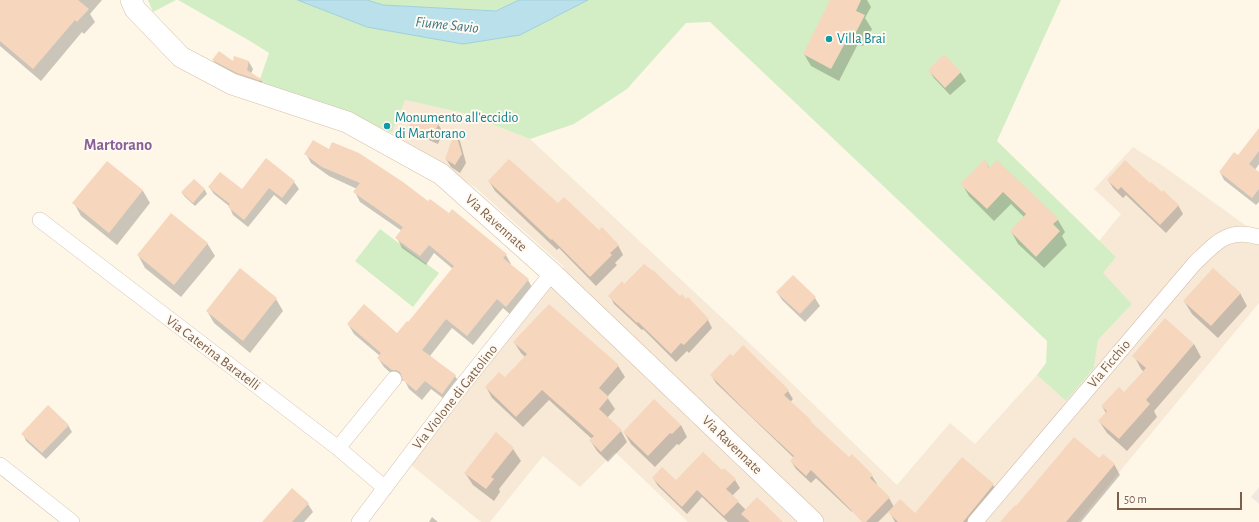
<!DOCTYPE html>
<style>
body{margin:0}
#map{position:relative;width:1259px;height:522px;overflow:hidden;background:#fef7e8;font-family:"Alegreya Sans",sans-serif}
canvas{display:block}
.scale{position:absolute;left:1117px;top:492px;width:125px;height:18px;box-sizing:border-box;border:2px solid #7c5e49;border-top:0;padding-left:5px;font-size:12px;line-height:14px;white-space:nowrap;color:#7c5e49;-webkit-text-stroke:3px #fffaf1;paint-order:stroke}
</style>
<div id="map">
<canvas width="1259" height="522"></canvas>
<div class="scale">50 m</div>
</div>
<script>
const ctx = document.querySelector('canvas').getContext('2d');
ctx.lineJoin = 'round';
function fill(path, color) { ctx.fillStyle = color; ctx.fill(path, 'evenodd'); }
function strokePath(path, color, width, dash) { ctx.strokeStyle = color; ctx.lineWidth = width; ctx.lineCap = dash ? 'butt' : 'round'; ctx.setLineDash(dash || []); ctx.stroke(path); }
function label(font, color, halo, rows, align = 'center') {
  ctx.font = font + ' "Alegreya Sans",sans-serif'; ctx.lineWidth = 4; ctx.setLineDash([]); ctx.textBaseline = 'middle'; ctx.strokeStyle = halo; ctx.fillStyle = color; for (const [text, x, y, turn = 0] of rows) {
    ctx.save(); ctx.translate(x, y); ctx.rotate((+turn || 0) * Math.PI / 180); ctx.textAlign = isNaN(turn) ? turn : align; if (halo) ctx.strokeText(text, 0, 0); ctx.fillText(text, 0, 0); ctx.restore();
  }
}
fill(new Path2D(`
 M 405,100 L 463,113 L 530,139 L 777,369 L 897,485 L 950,423 L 975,444 L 1037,375 L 1066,401 L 1094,368 L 1098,340 L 1132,304 L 1102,273 L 1116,257 L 1099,241 L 1121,214 L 1094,189 L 1133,147 L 1166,168 L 1259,235 L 1259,303 L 1078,522 L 688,522 L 615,452 L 580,487 L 543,456 L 490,522 L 481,522 L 410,464 L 564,267 L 476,188 L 392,133 Z`), '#f7e9d6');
fill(new Path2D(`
 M 1259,487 L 1259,504 L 1251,497 Z`), '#efe9e2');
fill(new Path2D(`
 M 148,0 L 176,0 L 153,12 Z
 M 178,0 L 298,0 L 367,27 L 520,35 L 588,0 L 1061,0 L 997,141 L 1116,257 L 1103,273 L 1132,304 L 1098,340 L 1094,368 L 1066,401 L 1037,375 L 1046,363 L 1047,341 L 710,22 L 686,23 L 627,89 L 574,124 L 530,139 L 463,113 L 405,100 L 392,133 L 259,82 L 269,53 L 250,41 Z
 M 367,0 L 519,0 L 496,11 L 383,5 Z
 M 380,229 L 439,273 L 413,307 L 355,261 Z`), '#d3eec4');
const water = new Path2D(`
 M 298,0 L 367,0 L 383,5 L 496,11 L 519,0 L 588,0 L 520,35 L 463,44 L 367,27 Z`);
fill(water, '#bae1eb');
strokePath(water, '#9fd0dd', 1);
fill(new Path2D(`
 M 0,0 L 102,0 L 90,14 L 95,22 L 84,34 L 82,32 L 41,81 L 0,46 Z
 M 832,0 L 867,0 L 871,7 L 865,18 L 872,29 L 863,46 L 858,44 L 839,81 L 811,66 L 804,54 Z
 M 944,55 L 961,73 L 966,81 L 950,95 L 934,78 L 929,70 Z
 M 213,60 L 234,62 L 249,62 L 253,69 L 251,74 L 261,80 L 265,87 L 217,67 Z
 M 438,124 L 443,132 L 438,144 L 415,134 L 410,126 Z
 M 456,134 L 460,141 L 466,163 L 460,173 L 451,167 L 446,159 Z
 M 1259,144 L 1259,164 L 1255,170 L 1259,174 L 1259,202 L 1256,205 L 1224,180 L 1220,172 L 1238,156 Z
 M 306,154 L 429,202 L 506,255 L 511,264 L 510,265 L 528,280 L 533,289 L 512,316 L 503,308 L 473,345 L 452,328 L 430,356 L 455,376 L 461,385 L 448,402 L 431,389 L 422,400 L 409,389 L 405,381 L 398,380 L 384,367 L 378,358 L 380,356 L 354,334 L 348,324 L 397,334 L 409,323 L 453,269 L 434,253 L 426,265 L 402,248 L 397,238 L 402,231 L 360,202 L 355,192 L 357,189 L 329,176 L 311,163 Z
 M 985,160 L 990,169 L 1058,220 L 1065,232 L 1062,236 L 1067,245 L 1044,268 L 1018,244 L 1011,231 L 1024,217 L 1011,204 L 994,221 L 969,196 L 962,184 Z
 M 107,162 L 143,191 L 150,203 L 117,245 L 81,216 L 74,203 Z
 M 194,180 L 205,190 L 207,194 L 195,206 L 185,197 L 182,193 Z
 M 1108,180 L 1178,205 L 1183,214 L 1166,233 L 1126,195 L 1123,198 L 1113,188 Z
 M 489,181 L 558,205 L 618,245 L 623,255 L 615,263 L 617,265 L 596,286 L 559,248 L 557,250 L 495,191 Z
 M 294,182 L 299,189 L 286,205 L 274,195 L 248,227 L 233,215 L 229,206 L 214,194 L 209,187 L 242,190 Z
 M 207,243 L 215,256 L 181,297 L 145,268 L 138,255 Z
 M 793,276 L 815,298 L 820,306 L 805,322 L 782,300 L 777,292 Z
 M 625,285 L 708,320 L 712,328 L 689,353 L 687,351 L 676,362 L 643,329 L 642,330 L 614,304 L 610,296 Z
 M 1240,293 L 1247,306 L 1218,338 L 1192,314 L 1184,301 Z
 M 276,299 L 283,311 L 250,353 L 214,323 L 207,311 Z
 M 549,305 L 618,366 L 625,377 L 607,397 L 615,409 L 607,418 L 621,431 L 627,442 L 608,462 L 597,451 L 590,440 L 592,439 L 549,400 L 523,427 L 492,398 L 486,387 L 505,379 L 525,357 L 521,353 L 514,342 Z
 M 1194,344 L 1201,357 L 1154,411 L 1157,417 L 1127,451 L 1107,433 L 1099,421 L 1106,413 L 1102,406 L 1124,394 L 1144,372 L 1141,369 L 1134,356 Z
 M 711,375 L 788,391 L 793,399 L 790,402 L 810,421 L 813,426 L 849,459 L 872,476 L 877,484 L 876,485 L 889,498 L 894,507 L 915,515 L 962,458 L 993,485 L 1002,500 L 983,522 L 895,522 L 889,511 L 878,522 L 864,522 L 852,510 L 852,512 L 816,478 L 811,483 L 796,469 L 791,461 L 794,458 L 716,383 Z
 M 68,425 L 72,432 L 46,459 L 26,441 L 23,434 Z
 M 681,425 L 687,437 L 679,445 L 677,444 L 655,467 L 631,444 L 624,432 Z
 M 513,449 L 521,461 L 499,489 L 500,492 L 494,501 L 473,485 L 465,473 Z
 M 1099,460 L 1114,464 L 1120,475 L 1081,522 L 1001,522 L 1016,507 Z
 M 722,471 L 735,480 L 740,488 L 732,496 L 746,510 L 781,522 L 728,522 L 702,497 L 687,514 L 658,486 L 653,478 L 676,481 Z
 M 308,504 L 313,512 L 304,522 L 267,522 Z
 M 432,517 L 438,522 L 429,522 Z`), '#0003');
fill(new Path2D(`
 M 0,0 L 78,0 L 89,9 L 77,22 L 75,20 L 33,69 L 0,41 Z
 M 830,0 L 861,0 L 856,11 L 865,15 L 855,34 L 851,32 L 831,69 L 803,54 Z
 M 219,51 L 233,61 L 234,56 L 249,61 L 247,70 L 261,79 L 261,81 L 237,73 L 212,60 Z
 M 944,54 L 961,72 L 945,88 L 928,70 Z
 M 415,113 L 439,123 L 433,136 L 409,126 Z
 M 1259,128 L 1259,151 L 1249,164 L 1259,172 L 1259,189 L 1252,198 L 1219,172 L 1234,152 L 1238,155 Z
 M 455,131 L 462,154 L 455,165 L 445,159 Z
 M 313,140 L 329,149 L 332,142 L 359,153 L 403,182 L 428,201 L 430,199 L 449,213 L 452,209 L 507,254 L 503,258 L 529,279 L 506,307 L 497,299 L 467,336 L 446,319 L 422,350 L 456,375 L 442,394 L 425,381 L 416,391 L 403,380 L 400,372 L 396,370 L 392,370 L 377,358 L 381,353 L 347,324 L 364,304 L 397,333 L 407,321 L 408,322 L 454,266 L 429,245 L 420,256 L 395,238 L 403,227 L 353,192 L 360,183 L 322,167 L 304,154 Z
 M 266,158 L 295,181 L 282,198 L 269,188 L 244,220 L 228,207 L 230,204 L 208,187 L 220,172 L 242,189 Z
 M 509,159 L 558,203 L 564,197 L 599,230 L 602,227 L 619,245 L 610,253 L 612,255 L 590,277 L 552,239 L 551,240 L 488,181 Z
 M 985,159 L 989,168 L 997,160 L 1059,219 L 1053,224 L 1060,231 L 1036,257 L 1010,231 L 1026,214 L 1003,192 L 987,209 L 960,184 Z
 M 1125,160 L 1150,183 L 1151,182 L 1162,192 L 1163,190 L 1179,205 L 1160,225 L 1121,187 L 1118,190 L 1107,180 Z
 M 107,161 L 143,190 L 109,233 L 72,203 Z
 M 194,179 L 205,189 L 193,203 L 181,192 Z
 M 171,213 L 208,243 L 174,285 L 137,255 Z
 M 644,264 L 653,271 L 653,270 L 680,296 L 682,294 L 686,299 L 688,297 L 709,319 L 684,345 L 681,343 L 671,354 L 638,322 L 637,323 L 608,296 L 622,281 L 624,284 Z
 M 240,268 L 277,298 L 243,341 L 206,311 Z
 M 1213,268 L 1241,293 L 1211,326 L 1183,301 Z
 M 793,275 L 816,297 L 800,314 L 776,292 Z
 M 549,304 L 619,365 L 599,388 L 609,397 L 599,409 L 622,430 L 601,452 L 589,440 L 594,436 L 542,390 L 516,417 L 485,387 L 499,372 L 505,377 L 527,354 L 513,342 Z
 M 1165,318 L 1194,344 L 1146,400 L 1150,404 L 1119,439 L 1098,421 L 1107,411 L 1101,406 L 1119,387 L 1124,392 L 1146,368 L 1132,356 Z
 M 743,345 L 789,390 L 784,395 L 811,420 L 810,421 L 849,457 L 852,454 L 873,475 L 870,478 L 890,497 L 866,522 L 862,522 L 850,509 L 811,470 L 806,476 L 790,461 L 794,456 L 753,418 L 710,375 L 730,354 L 733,356 Z
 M 654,399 L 681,425 L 672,434 L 670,433 L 648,456 L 623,432 Z
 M 48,405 L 69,425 L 42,453 L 21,434 Z
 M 496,432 L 514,448 L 491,477 L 494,479 L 486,489 L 464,473 Z
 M 1074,437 L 1099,458 L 1103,454 L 1115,464 L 1066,522 L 1000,522 L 1015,505 L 1016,506 Z
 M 703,452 L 722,470 L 724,468 L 736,479 L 726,489 L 739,501 L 724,516 L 697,490 L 682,507 L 652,478 L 662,467 L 676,480 Z
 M 962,457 L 994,484 L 963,522 L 898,522 L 888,512 L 900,499 L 915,513 Z
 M 292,488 L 309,503 L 292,522 L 262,522 Z
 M 757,497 L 783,522 L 750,522 L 741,514 Z`), '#f6d7bd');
const minor = new Path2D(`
 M 40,220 L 338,448 L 385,488
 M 338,448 L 394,379
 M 0,465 L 72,522
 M 359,522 L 457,392 L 552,273
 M 975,522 L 1194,264 C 1215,244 1227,227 1259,237`);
const secondary = new Path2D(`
 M 131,0 L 135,9 L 181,57 L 232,84 L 347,122 L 441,174 L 552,273 L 813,522`);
strokePath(minor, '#d3bfac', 16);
strokePath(secondary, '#d6c0a9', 22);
strokePath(minor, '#fff', 15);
strokePath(secondary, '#fff', 21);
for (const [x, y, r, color] of [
 [829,39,4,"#0f9aa8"],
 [387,126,4,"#0f9aa8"]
]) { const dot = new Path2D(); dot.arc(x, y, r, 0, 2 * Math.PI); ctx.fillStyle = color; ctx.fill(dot); strokePath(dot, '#fffaf1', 1.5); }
label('14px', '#0d838f', '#fffaf1', [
 ["Villa Brai",837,39],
 ["Monumento all'eccidio",395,118],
 ["di Martorano",395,134]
], 'left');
label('14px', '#7c5e49', '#fffaf1', [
 ["Via Ravennate",496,223,42],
 ["Via Caterina Baratelli",213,353,37],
 ["Via Ficchio",1109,364,-50],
 ["Via Violone di Gattolino",455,397,-52],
 ["Via Ravennate",732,445,44]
]);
label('italic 15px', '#3d798a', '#fffaf1', [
 ["Fiume Savio",447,25,6]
]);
label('bold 16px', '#886198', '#fffaf1', [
 ["Martorano",118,145]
]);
</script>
